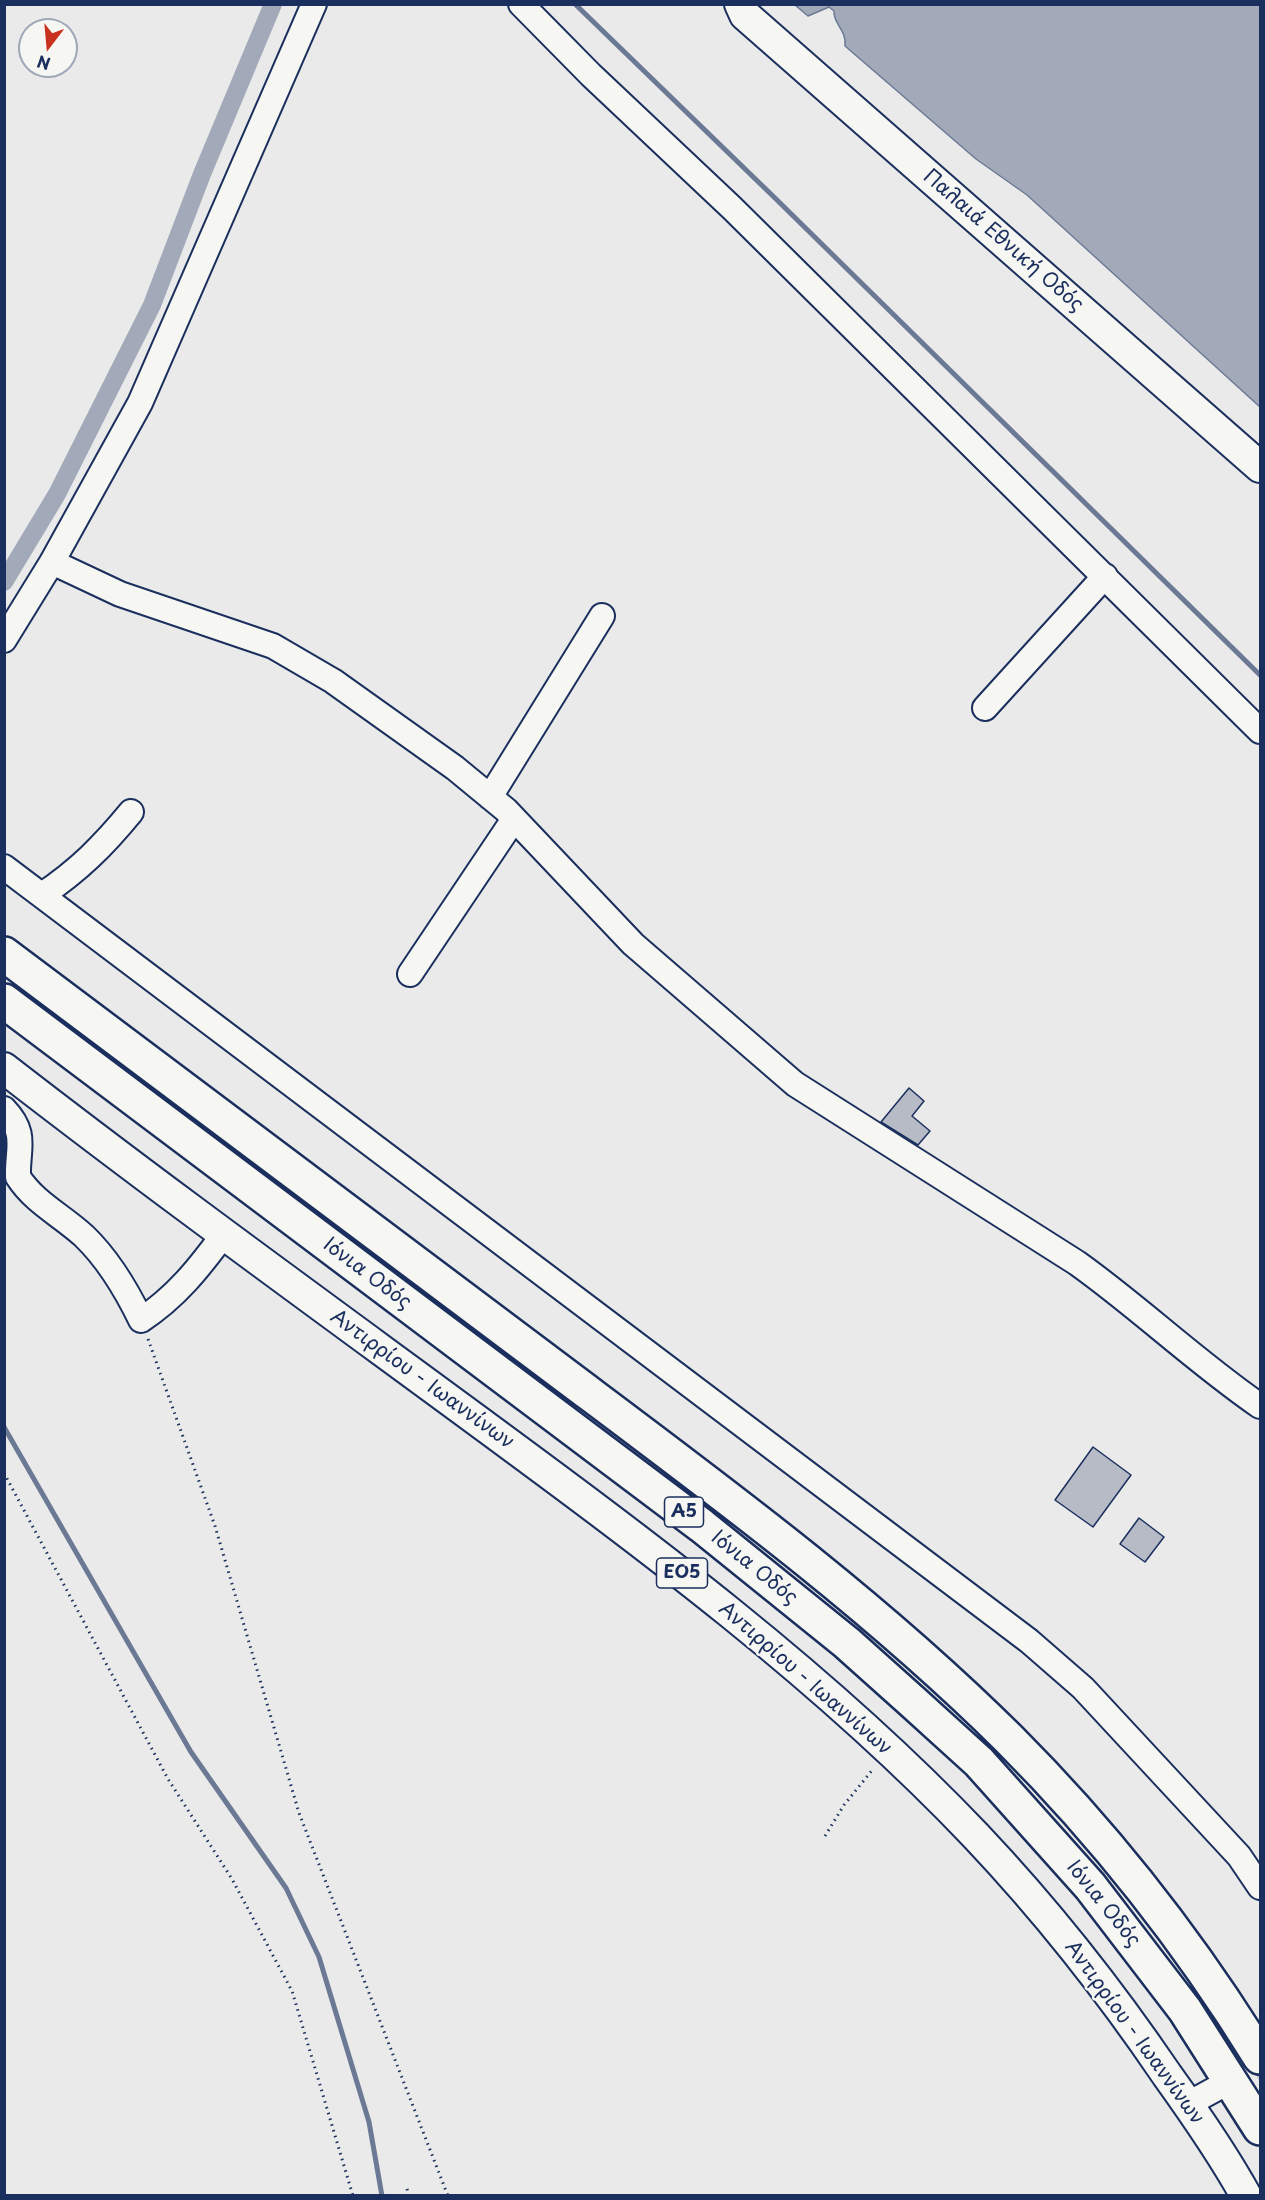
<!DOCTYPE html>
<meta charset="utf-8">
<style>
body{margin:0}
#map{position:relative;width:1265px;height:2200px;overflow:hidden;background:#e9eae9;font-family:"Playpen Sans",sans-serif}
canvas{display:block}
.frame{position:absolute;inset:0;border:6px solid #1b2f5e;pointer-events:none}
.north{position:absolute;left:18px;top:18px;width:60px;height:60px;box-sizing:border-box;background:#f6f6f2;border:2px solid #9ea6b7;border-radius:50%;rotate:196deg;font-size:16px;font-weight:700;line-height:24px;text-align:center;color:#1b2f5e}
.north::after{content:'';display:block;margin:auto;width:21px;height:27px;background:#c8321e;clip-path:polygon(50% 0,100% 100%,50% 72%,0 100%)}
</style>
<div id="map">
<canvas width="1265" height="2200"></canvas>
<div class="frame"></div>
<div class="north">N</div>
</div>
<script>
const ctx = document.querySelector('canvas').getContext('2d');
ctx.lineJoin = 'round';
function fill(path, color) { ctx.fillStyle = color; ctx.fill(path, 'evenodd'); }
function strokePath(path, color, width, dash) { ctx.strokeStyle = color; ctx.lineWidth = width; ctx.lineCap = dash ? 'butt' : 'round'; ctx.setLineDash(dash || []); ctx.stroke(path); }
function label(font, color, halo, rows, align = 'center') {
  ctx.font = font + ' "Playpen Sans",sans-serif'; ctx.lineWidth = 5; ctx.setLineDash([]); ctx.textBaseline = 'middle'; ctx.strokeStyle = halo; ctx.fillStyle = color; for (const [text, x, y, turn = 0] of rows) {
    ctx.save(); ctx.translate(x, y); ctx.rotate((+turn || 0) * Math.PI / 180); ctx.textAlign = isNaN(turn) ? turn : align; if (halo) ctx.strokeText(text, 0, 0); ctx.fillText(text, 0, 0); ctx.restore();
  }
}
const water = new Path2D(`
 M 795,5 L 1260,5 L 1260,407 L 1027,195 L 976,159 L 845,46 C 847,30 833,24 834,11 L 829,7 L 808,16 Z`);
fill(water, '#a2aaba');
strokePath(water, '#6c7995', 1.5);
strokePath(new Path2D(`
 M 575,4 L 777,200 L 1260,675
 M 4,1427 L 191,1752 L 286,1888 L 319,1957 L 369,2122 L 382,2196`), '#6c7995', 5);
strokePath(new Path2D(`
 M 4,582 L 57,494 L 152,305 L 202,174 L 273,4`), '#a2aaba', 18);
const building = new Path2D(`
 M 909,1088 L 924,1101 L 912,1116 L 930,1131 L 918,1145 L 881,1122 Z
 M 1093,1447 L 1131,1475 L 1093,1527 L 1055,1500 Z
 M 1139,1518 L 1164,1537 L 1145,1562 L 1120,1544 Z`);
fill(building, '#b6bbc6');
strokePath(building, '#1b2f5e', 1.5);
strokePath(new Path2D(`
 M 1221,2086 L 1260,2065`), '#c0c5cd', 24, [24, 12]);
const minor = new Path2D(`
 M 521,4 L 591,75 L 732,208 L 1260,731
 M 52,562 L 120,594 L 273,646 L 333,681 L 455,768 L 506,810 L 633,944 L 795,1084 L 1077,1263 C 1140,1308 1196,1362 1260,1406
 M 4,640 L 52,562 L 140,403 L 314,4
 M 985,708 L 1105,576
 M 490,797 L 602,616
 M 4,867 L 1029,1641 L 1083,1688 L 1239,1856 L 1260,1887
 M 42,895 C 79,870 103,846 131,812
 M 410,974 L 514,819
 M 4,1109 C 28,1134 17,1148 18,1177 C 35,1203 61,1215 84,1236 C 109,1260 126,1289 141,1320 C 176,1297 199,1268 224,1234
 M 1188,2104 L 1221,2086`);
const major = new Path2D(`
 M 740,4 L 745,15 L 1260,467
 M 4,1068 C 156,1186 312,1299 467,1413 C 645,1544 824,1676 976,1836 C 1046,1910 1110,1991 1167,2075 C 1195,2114 1223,2154 1246,2196`);
const highway = new Path2D(`
 M 4,954 C 182,1088 360,1221 538,1355 C 700,1477 865,1596 1009,1739 C 1105,1835 1189,1942 1260,2057
 M 4,1001 L 702,1526 L 847,1643 L 914,1703 L 979,1762 L 1090,1886 L 1185,2010 L 1260,2128`);
strokePath(minor, '#1b2f5e', 28);
strokePath(major, '#1b2f5e', 34);
strokePath(highway, '#1b2f5e', 38);
strokePath(new Path2D(`
 M 148,1339 L 215,1526 L 299,1813 L 448,2196
 M 4,1473 L 168,1779 L 232,1879 L 292,1991 L 353,2196
 M 825,1836 L 844,1805 L 874,1768
 M 407,2189 L 409,2196`), '#1b2f5e', 3, [1.5, 4.5]);
strokePath(minor, '#f6f6f2', 24);
strokePath(major, '#f6f6f2', 30);
strokePath(highway, '#f6f6f2', 33);
for (const [x, y, w] of [
 [684,1512,39],
 [682,1573,51]
]) { const box = new Path2D(); box.roundRect(x - w / 2, y - 15, w, 30, 4.5); ctx.fillStyle = '#f6f6f2'; ctx.fill(box); strokePath(box, '#1b2f5e', 1.5); }
label('bold 18px', '#1b2f5e', null, [
 ["Α5",684,1512],
 ["ΕΟ5",682,1573]
]);
label('20px', '#1b2f5e', '#f6f6f2', [
 ["Παλαιά Εθνική Οδός",1003,241,41],
 ["Ιόνια Οδός",367,1274,37],
 ["Αντιρρίου - Ιωαννίνων",422,1380,36],
 ["Ιόνια Οδός",754,1568,39],
 ["Αντιρρίου - Ιωαννίνων",805,1679,41],
 ["Ιόνια Οδός",1103,1904,51],
 ["Αντιρρίου - Ιωαννίνων",1134,2033,54]
]);
</script>
